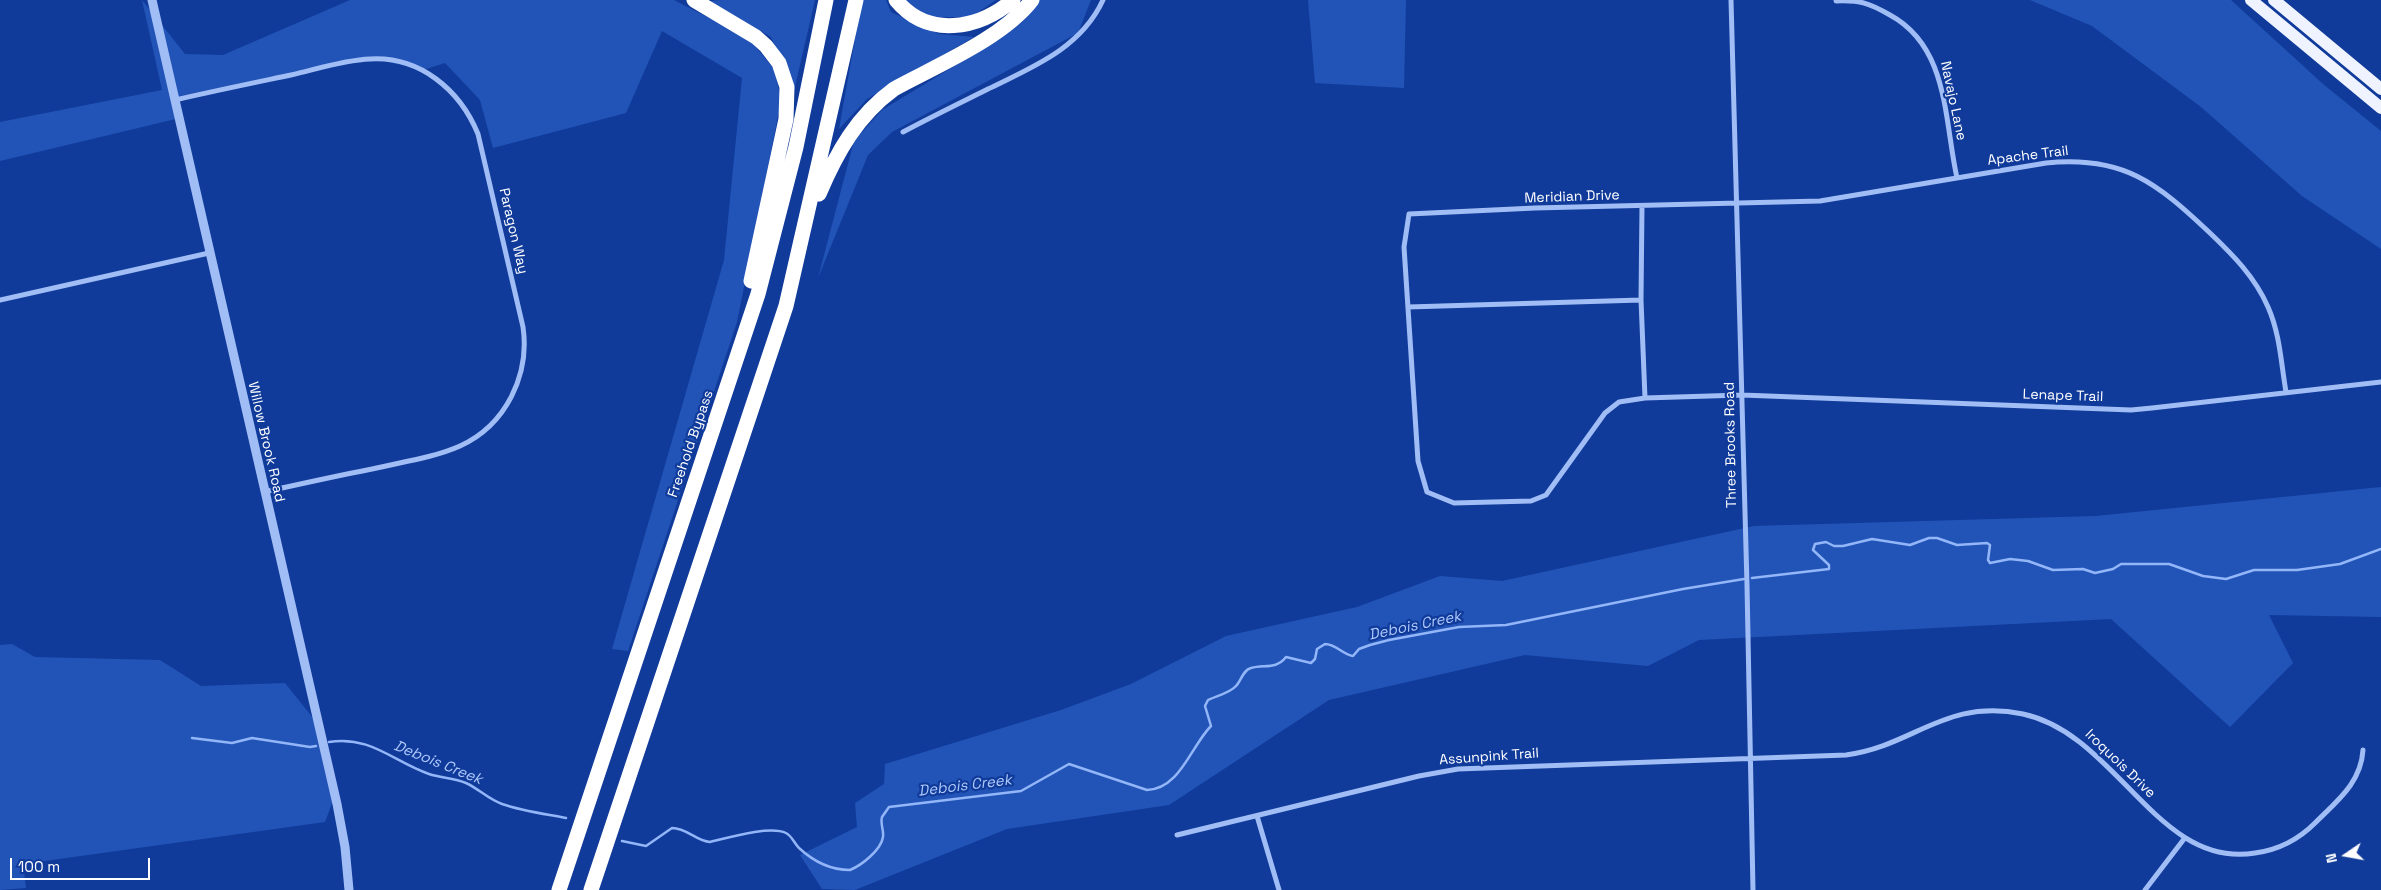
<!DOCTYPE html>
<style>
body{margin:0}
#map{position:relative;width:2381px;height:890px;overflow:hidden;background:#103b9a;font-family:"Space Grotesk",sans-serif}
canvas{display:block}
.north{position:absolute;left:2321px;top:830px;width:50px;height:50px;-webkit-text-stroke:4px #103b9a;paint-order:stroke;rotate:258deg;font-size:14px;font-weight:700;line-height:20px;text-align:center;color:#fff}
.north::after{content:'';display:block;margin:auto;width:18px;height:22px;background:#fff;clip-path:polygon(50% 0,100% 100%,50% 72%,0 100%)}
.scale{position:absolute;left:10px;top:858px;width:140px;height:22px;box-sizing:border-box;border:2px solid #fff;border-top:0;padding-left:6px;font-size:15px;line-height:18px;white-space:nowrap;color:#fff;-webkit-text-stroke:4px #103b9a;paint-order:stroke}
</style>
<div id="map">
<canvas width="2381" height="890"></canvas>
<div class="north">N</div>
<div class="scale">100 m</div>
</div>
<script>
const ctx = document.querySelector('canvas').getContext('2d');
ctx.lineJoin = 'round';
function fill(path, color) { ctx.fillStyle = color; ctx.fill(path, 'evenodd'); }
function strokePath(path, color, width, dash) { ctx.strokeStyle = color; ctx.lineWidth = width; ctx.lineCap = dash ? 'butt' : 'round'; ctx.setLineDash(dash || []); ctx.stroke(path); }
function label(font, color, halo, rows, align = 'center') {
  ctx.font = font + ' "Space Grotesk",sans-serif'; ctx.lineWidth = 4.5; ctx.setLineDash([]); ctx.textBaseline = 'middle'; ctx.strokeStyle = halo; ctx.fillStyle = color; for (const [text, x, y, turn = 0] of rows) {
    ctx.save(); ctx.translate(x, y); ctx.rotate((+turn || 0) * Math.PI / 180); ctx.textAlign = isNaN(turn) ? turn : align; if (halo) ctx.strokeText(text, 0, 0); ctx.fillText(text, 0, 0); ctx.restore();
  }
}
fill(new Path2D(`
 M 142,0 L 185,54 L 223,55 L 350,0 L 674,0 L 748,38 L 775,70 L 781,101 L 737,322 L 628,651 L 612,649 L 724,260 L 742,78 L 662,31 L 626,113 L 493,148 L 480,100 L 445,63 L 423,70 L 367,57 L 175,97 L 180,118 L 0,161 L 0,122 L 162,90 Z
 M 722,0 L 815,0 L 794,91 L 771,37 L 709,1 Z
 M 862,0 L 886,0 L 891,12 L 939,34 L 974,37 L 867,99 L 839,129 Z
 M 903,0 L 996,0 L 971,17 L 930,17 Z
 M 1039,0 L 1091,0 L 1078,33 L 892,132 L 868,155 L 818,278 L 854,141 L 882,110 L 971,56 L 1022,22 Z
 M 1308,0 L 1406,0 L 1404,88 L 1315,83 Z
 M 2030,0 L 2231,0 L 2323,84 L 2381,131 L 2381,249 L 2302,196 L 2201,107 L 2092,26 Z
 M 2381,487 L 2381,617 L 2269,615 L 2293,663 L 2230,727 L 2111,619 L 1699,640 L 1648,666 L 1525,655 L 1329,700 L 1169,805 L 1007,829 L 855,890 L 822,889 L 800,855 L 857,827 L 855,803 L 884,784 L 885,764 L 1061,710 L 1131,684 L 1226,636 L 1357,607 L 1440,576 L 1502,581 L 1754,526 L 2096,516 Z
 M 12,644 L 35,657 L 160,660 L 201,686 L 285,683 L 321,728 L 337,790 L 325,822 L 23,864 L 26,888 L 0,890 L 0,645 Z`), '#2254b8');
strokePath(new Path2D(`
 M 1752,578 L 1829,569 L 1829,565 L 1813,550 L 1815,544 L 1826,542 L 1834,546 L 1843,546 L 1872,539 L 1910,545 L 1929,538 L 1937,538 L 1957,545 L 1987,543 L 1990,545 L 1988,560 L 1990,563 L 2010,559 L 2028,561 L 2053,570 L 2083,569 L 2095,573 L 2113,569 L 2121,564 L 2169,564 L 2203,576 L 2226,579 L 2254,570 L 2297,570 L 2340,564 L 2381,549
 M 192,738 L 232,743 L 252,738 L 310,747 L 316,746
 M 329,742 C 370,735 394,762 429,774 C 441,778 454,778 466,783 C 479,789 488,799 502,804 C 522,811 545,814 566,818
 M 622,841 L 646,846 L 672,828 C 687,828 696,841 710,842 C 727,838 770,825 786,833 C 792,836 794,843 799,848 C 813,861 830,870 850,870 C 862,865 881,850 883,837 C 884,830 880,824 882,817 L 889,807 L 1021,791 L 1069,764 L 1147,790 C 1180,789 1191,746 1211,726 L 1205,706 L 1208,700 C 1216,696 1230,693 1236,686 C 1241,681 1243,670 1251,668 C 1264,664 1276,670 1286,657 L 1311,663 L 1315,659 L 1317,649 L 1325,644 C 1336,644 1342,654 1353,656 L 1359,649 L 1370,645 L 1389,640 L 1459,627 L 1506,625 L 1683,589 L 1744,579`), '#93b6f8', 2.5);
strokePath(new Path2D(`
 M 1731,0 L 1747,585 L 1753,890
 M 1836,1 C 1860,0 1869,3 1890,15 C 1949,47 1944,120 1957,178
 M 175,100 C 214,91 253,83 291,75 C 317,69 344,60 370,59 C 420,56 460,90 478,134 L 523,327 C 530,375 506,425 460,446 C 433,458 401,462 372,469 C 336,476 300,484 264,492
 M 903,132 C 931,117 960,103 988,89 C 1033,67 1081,48 1103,0
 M 0,300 L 209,253
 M 1641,300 L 1642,206
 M 1408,307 L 1641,300 L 1645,398
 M 2286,392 C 2281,363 2280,334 2268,307 C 2255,277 2233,255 2210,233 C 2157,183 2123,155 2046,163 L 1820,201 L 1535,208 L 1409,214 L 1404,247 L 1418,461 L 1427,492 L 1454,503 L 1531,501 L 1546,495 L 1605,413 L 1619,402 L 1645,398 L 1742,395 L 2131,410 L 2152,408 L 2381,382
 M 1257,816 L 1279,890
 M 1177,835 L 1419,776 L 1458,769 L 1846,755 C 1914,746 1945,698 2023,714 C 2117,734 2157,869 2255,853 C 2278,850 2298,840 2315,823 C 2337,801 2361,783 2363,750
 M 2145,890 L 2184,839`), '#a1bdf5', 5);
strokePath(new Path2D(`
 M 152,0 L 337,804 L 345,847 L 349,890`), '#a1bdf5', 9);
strokePath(new Path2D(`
 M 2251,0 L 2381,108
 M 2274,0 L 2381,89`), '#eff3ff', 12);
strokePath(new Path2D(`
 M 694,0 L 756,37 L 766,46 L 779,63 L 787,87 L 786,119 L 751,281
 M 896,0 C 928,39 979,29 1013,0
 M 819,194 C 837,152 857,116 894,89 C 936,66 1003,38 1032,0
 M 559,890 L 758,294 L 796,147 L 826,0
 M 591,890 L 786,306 L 856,0`), '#fff', 15);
label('14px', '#fff', '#103b9a', [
 ["Navajo Lane",1953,101,78],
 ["Apache Trail",2028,156,-7],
 ["Meridian Drive",1572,197,-2],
 ["Paragon Way",513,231,77],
 ["Lenape Trail",2063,396,2],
 ["Willow Brook Road",266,442,77],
 ["Freehold Bypass",691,444,-71],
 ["Three Brooks Road",1731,445,-91],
 ["Assunpink Trail",1489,757,-4],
 ["Iroquois Drive",2120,764,44]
]);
label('italic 15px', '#aec8fb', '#103b9a', [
 ["Debois Creek",1415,626,-12],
 ["Debois Creek",438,763,22],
 ["Debois Creek",965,786,-7]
]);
</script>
